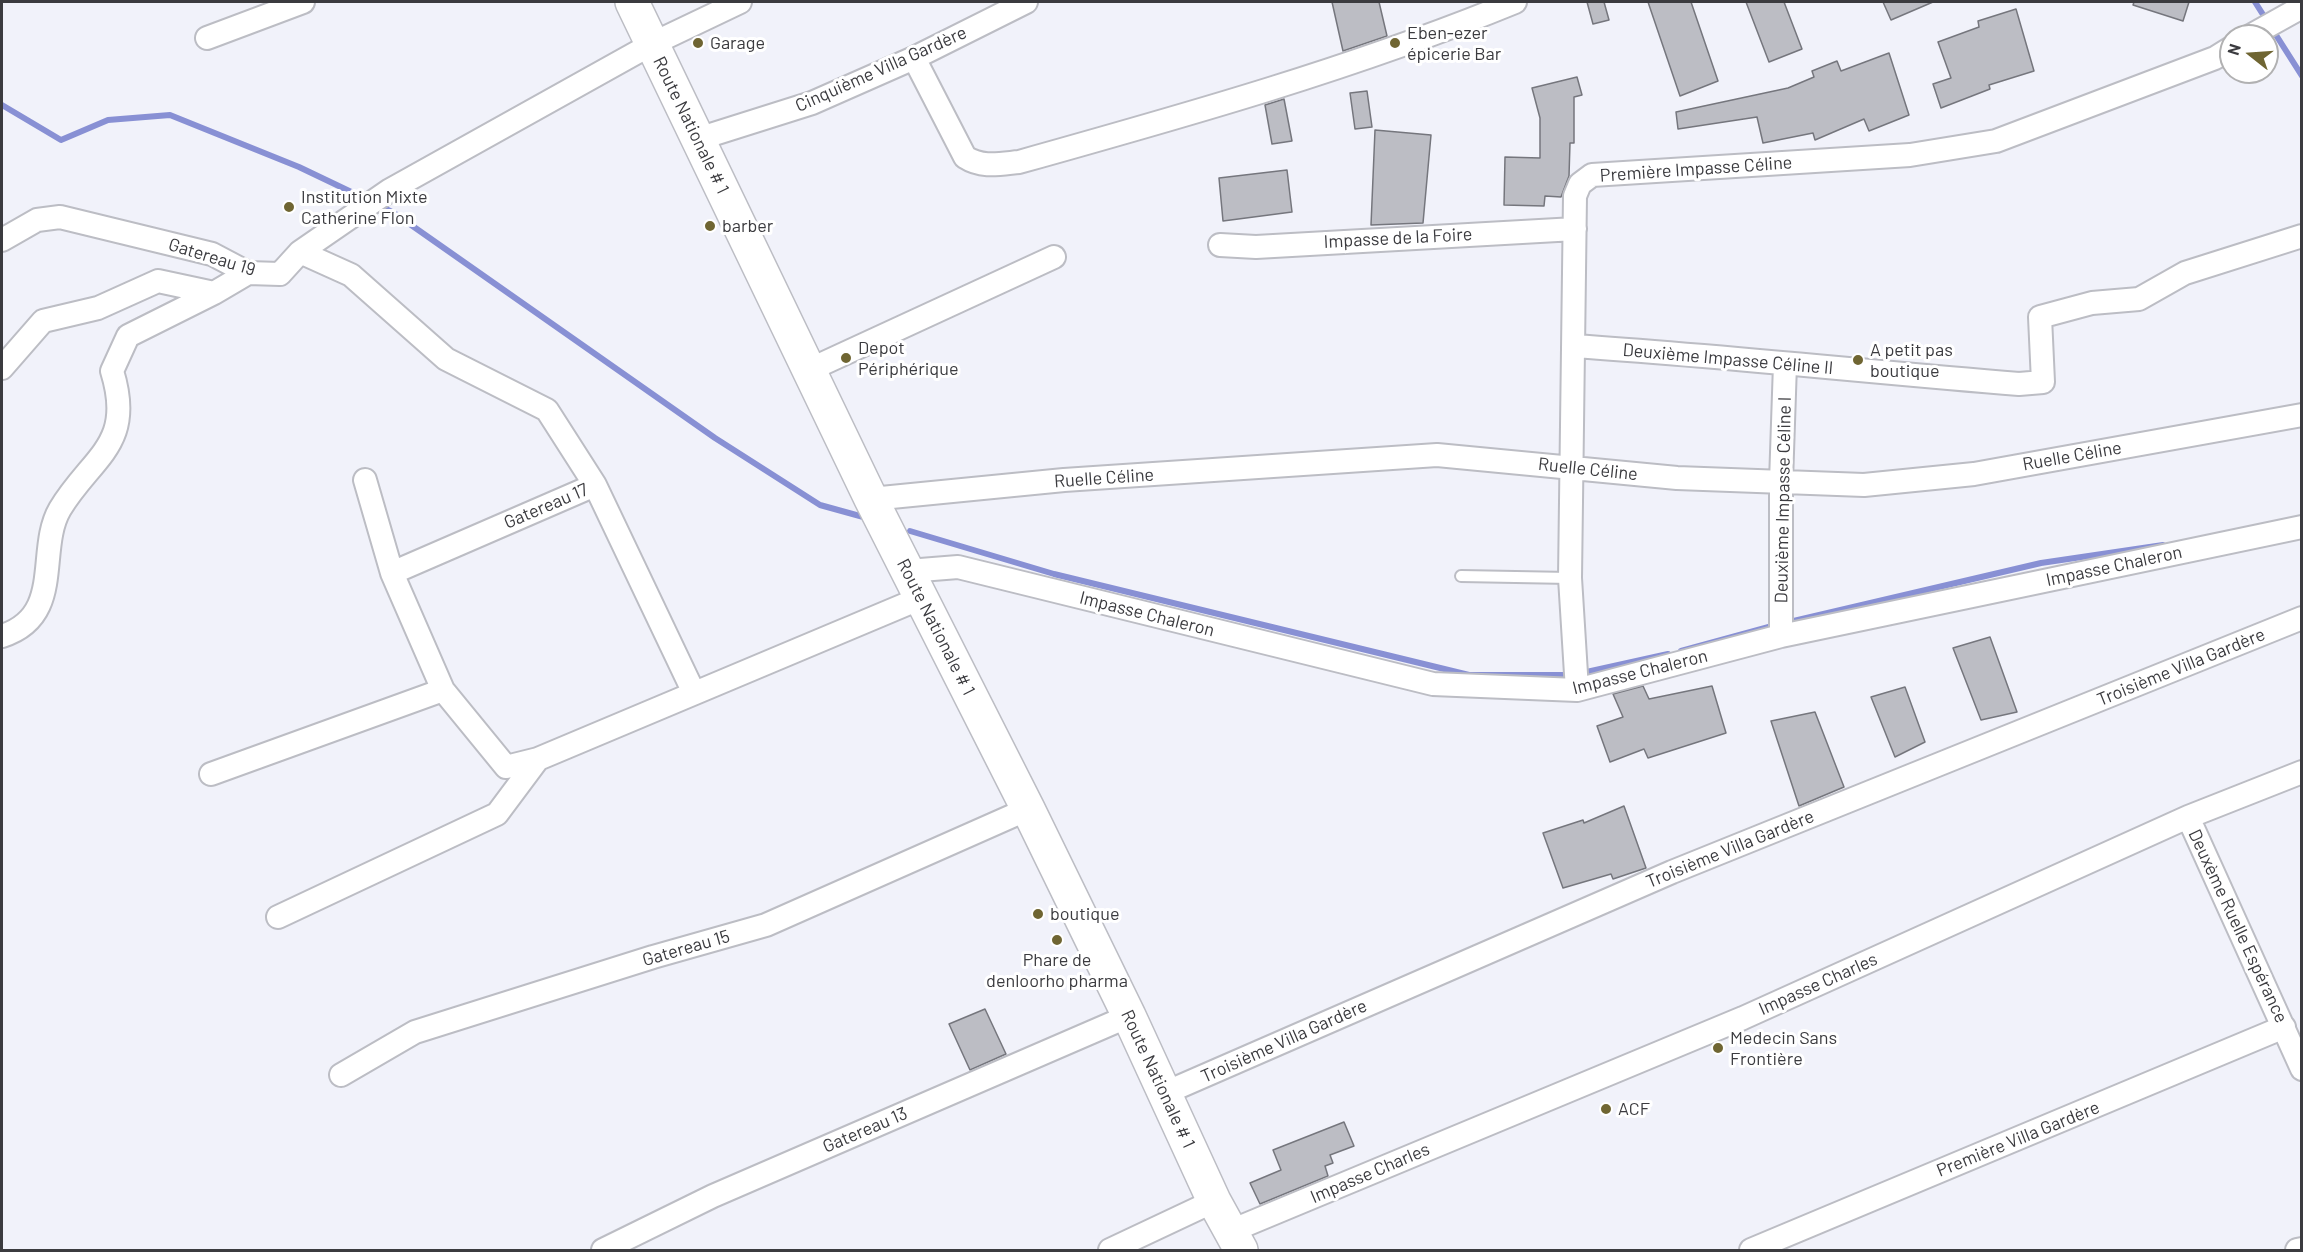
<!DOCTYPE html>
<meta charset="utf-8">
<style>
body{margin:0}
#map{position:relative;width:2303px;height:1252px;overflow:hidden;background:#f1f2fa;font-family:Barlow,sans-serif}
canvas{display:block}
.frame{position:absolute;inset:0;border:3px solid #3b3b3f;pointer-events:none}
.north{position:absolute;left:2219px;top:24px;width:60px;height:60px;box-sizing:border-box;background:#fff;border:2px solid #b1b1b2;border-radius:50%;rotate:287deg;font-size:16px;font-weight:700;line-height:24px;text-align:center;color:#3b3b3f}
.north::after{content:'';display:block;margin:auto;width:21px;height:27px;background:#6f6532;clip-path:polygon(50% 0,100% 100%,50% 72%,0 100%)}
</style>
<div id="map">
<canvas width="2303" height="1252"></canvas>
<div class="frame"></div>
<div class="north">N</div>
</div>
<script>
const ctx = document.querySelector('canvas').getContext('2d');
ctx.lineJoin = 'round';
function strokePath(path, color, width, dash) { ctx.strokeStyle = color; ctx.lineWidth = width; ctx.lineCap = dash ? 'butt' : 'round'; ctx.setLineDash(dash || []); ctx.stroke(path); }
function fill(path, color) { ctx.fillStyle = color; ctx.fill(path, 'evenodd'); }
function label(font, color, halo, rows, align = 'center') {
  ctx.font = font + ' Barlow,sans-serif'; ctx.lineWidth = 6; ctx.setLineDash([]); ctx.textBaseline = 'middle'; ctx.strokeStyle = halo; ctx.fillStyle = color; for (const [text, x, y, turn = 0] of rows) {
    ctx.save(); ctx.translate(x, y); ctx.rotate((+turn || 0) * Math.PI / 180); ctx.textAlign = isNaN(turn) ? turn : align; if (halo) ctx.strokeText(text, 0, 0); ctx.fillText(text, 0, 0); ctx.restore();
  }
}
strokePath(new Path2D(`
 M 2255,2 L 2302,76
 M 2,105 L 61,140 L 108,120 L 170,115 L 299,167 L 366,199
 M 378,205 L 394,213 L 715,438 L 820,505 L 867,518
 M 910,531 L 1054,574 L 1469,675 L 1572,675
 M 1785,623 L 2041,563 L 2163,545
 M 1681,651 L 1776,625
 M 1582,673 L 1668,654`), '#8890d4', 6);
const building = new Path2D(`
 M 1332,2 L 1379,2 L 1387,36 L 1343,51 Z
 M 1587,2 L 1604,2 L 1609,20 L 1593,24 Z
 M 1648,2 L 1691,2 L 1718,81 L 1680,96 Z
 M 1746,2 L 1784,2 L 1802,49 L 1769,62 Z
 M 1883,2 L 1933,2 L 1891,20 Z
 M 2134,2 L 2189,2 L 2183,21 L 2133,5 Z
 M 2016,9 L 2034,71 L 1989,85 L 1990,89 L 1941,108 L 1933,84 L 1951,78 L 1938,42 L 1979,27 L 1978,21 Z
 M 1889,53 L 1909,115 L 1869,131 L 1864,119 L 1815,140 L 1813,133 L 1763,143 L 1757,117 L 1678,129 L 1676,112 L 1788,88 L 1814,77 L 1812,71 L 1837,61 L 1841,71 Z
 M 1577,77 L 1582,95 L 1574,97 L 1574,143 L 1570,143 L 1569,176 L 1561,197 L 1545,196 L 1544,206 L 1504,205 L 1505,157 L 1540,158 L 1540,118 L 1532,88 Z
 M 1367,91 L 1372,127 L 1355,129 L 1350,93 Z
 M 1284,99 L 1292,141 L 1272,144 L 1265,105 Z
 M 1375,130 L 1431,135 L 1423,223 L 1371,225 Z
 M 1287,170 L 1292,212 L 1223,221 L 1219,178 Z
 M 1990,637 L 2017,712 L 1981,720 L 1953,648 Z
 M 1643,686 L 1649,699 L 1712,686 L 1726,733 L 1648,758 L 1644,749 L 1610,762 L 1597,726 L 1623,717 L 1613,694 Z
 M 1905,687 L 1925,742 L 1895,757 L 1871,697 Z
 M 1815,712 L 1844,787 L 1799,806 L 1771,721 Z
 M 1624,806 L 1646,868 L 1613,879 L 1611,874 L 1563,888 L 1543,833 L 1583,820 L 1584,823 Z
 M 985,1009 L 1006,1054 L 970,1070 L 949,1024 Z
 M 1344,1122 L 1354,1146 L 1330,1155 L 1333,1163 L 1325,1166 L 1328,1176 L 1260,1204 L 1250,1183 L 1281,1170 L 1273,1150 Z`);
fill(building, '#bcbdc4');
strokePath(building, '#75767d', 1.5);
const service = new Path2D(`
 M 1461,576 L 1570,578`);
const minor = new Path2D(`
 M 2250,36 L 2302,7
 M 207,38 L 303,2
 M 914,58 L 965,157 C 982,168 999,164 1019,162 C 1187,115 1354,68 1515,2
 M 698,139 L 812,103 L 914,58 L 1026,2
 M 2,240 L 37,220 L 60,217 L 212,254 L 248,273 L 280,274 L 300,252 L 390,190 L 652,44 L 740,2
 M 1220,245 L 1256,247 L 1575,229
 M 300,252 L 351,275 L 446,359 L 547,410 L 595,485 L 392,573 L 443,690 L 506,767 L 538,759 L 921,598
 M 1574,346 C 1723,356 1871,372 2019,384 L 2043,382 L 2040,317 L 2092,303 L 2139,299 L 2185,273 L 2302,236
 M 2,368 L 43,321 L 98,308 L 158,281 L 214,293 L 248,273
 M 809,370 L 1054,257
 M 365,480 L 392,573
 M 595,485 L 694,693
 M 871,499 L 1064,480 L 1437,455 L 1677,478 L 1864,485 L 1974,474 L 2302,415
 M 908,571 L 958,567 L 1433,684 L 1577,690 L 1781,636 L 2302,527
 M 2,636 C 65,616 36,550 60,509 C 92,456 135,445 112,371 L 128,336 L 214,293
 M 1781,636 L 1781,482 L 1785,364
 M 1577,690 L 1570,578 L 1575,196 L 1580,184 L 1592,175 L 1910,155 L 1996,141 L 2215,58 L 2231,48
 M 211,774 L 443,690
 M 2188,817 L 2302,1069
 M 278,917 L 497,814 L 538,759
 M 341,1075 L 415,1032 L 653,957 L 766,925 L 1028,809
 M 1165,1093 L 1672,872 L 2302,618
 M 1231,1231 L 1743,1018 L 2188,817 L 2302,772
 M 603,1250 L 713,1196 L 1129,1016
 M 1110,1250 L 1214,1201
 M 1751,1250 L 2284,1027
 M 2297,1250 L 2302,1249`);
const primary = new Path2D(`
 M 632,2 L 871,499 L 1028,809 L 1129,1016 L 1214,1201 L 1241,1250`);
strokePath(service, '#bcbdc4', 14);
strokePath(minor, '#bcbdc4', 26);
strokePath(primary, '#bcbdc4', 36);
strokePath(service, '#fff', 10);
strokePath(minor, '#fff', 22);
strokePath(primary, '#fff', 33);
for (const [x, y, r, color] of [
 [698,43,6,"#6f6532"],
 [1395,43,6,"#6f6532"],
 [289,207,6,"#6f6532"],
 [710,226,6,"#6f6532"],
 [846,358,6,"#6f6532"],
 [1858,360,6,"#6f6532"],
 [1038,914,6,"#6f6532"],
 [1057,940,6,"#6f6532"],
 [1718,1048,6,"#6f6532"],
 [1606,1109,6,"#6f6532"]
]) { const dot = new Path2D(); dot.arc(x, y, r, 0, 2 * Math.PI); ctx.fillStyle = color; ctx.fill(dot); strokePath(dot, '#fff', 2); }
label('18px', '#3b3b3f', '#fff', [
 ["Eben-ezer",1407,33],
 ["épicerie Bar",1407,54],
 ["Garage",710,43],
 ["Institution Mixte",301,197],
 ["Catherine Flon",301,218],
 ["barber",722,226],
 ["Depot",858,348],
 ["Périphérique",858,369],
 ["A petit pas",1870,350],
 ["boutique",1870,371],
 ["boutique",1050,914],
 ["Phare de",1057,960,"center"],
 ["denloorho pharma",1057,981,"center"],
 ["Medecin Sans",1730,1038],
 ["Frontière",1730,1059],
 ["ACF",1618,1109]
], 'left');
label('18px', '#3b3b3f', '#fff', [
 ["Cinquième Villa Gardère",881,69,-24],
 ["Route Nationale # 1",691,125,64],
 ["Première Impasse Céline",1696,169,-4],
 ["Impasse de la Foire",1398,238,-3],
 ["Gatereau 19",212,257,17],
 ["Deuxième Impasse Céline II",1728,359,5],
 ["Ruelle Céline",2072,456,-10],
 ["Ruelle Céline",1588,469,6],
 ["Ruelle Céline",1104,478,-4],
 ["Deuxième Impasse Céline I",1783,500,-89],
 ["Gatereau 17",546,506,-23],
 ["Impasse Chaleron",2114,566,-12],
 ["Impasse Chaleron",1147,614,14],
 ["Route Nationale # 1",936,627,63],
 ["Troisième Villa Gardère",2181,667,-22],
 ["Impasse Chaleron",1640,672,-14],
 ["Troisième Villa Gardère",1730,849,-22],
 ["Deuxème Ruelle Espérance",2238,926,65],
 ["Gatereau 15",686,948,-16],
 ["Impasse Charles",1818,984,-24],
 ["Troisième Villa Gardère",1284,1041,-24],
 ["Route Nationale # 1",1158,1079,65],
 ["Gatereau 13",865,1130,-23],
 ["Première Villa Gardère",2018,1139,-22],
 ["Impasse Charles",1370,1173,-23]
]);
</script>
